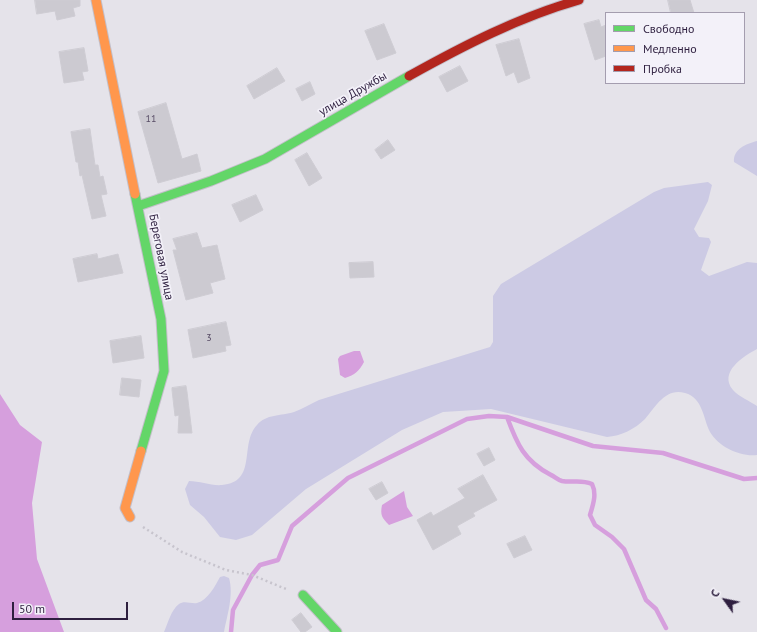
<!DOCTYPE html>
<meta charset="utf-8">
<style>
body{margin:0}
#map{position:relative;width:757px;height:632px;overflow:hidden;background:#e5e3ea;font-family:"PT Sans",sans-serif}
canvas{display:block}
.legend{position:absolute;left:605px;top:12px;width:140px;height:72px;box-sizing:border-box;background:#f3f1f9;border:1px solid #a49daf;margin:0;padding:5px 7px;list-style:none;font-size:12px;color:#2e1f3f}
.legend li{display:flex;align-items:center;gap:8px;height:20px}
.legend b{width:20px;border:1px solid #a49daf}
.north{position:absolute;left:705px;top:580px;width:40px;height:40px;-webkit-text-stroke:3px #f3f1f9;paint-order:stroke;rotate:303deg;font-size:11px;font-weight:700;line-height:16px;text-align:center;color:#2e1f3f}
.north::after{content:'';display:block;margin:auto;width:14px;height:18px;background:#2e1f3f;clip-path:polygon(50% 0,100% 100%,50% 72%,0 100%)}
.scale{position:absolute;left:12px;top:602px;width:116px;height:18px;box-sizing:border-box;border:2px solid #2e1f3f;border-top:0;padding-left:5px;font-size:12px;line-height:14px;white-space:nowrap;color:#2e1f3f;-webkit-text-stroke:3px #f3f1f9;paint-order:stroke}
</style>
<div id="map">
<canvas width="757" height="632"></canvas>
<ul class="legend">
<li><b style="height:5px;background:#63d668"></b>Свободно</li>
<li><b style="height:5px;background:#ff974d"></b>Медленно</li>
<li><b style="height:5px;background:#b3261e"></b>Пробка</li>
</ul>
<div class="north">С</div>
<div class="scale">50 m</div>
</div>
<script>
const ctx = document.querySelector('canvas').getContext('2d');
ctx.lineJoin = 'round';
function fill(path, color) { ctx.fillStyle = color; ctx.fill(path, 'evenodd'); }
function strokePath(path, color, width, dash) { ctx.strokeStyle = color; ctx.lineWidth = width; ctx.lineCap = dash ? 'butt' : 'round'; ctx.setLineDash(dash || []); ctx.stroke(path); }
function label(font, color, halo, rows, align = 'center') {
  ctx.font = font + ' "PT Sans",sans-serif'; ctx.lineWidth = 3.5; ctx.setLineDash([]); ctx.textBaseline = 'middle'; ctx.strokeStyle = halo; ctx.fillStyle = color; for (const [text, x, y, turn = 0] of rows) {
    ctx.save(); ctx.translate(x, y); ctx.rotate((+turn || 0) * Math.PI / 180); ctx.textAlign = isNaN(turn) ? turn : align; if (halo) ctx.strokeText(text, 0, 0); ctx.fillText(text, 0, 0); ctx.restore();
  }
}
fill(new Path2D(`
 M 757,141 L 757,176 L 734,162 C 733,149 746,144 757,141 Z
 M 708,182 L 712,185 L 708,201 L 694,229 L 699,237 L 709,238 L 711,242 L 701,270 L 709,276 L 747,262 L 757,263 L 757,349 C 744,356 718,372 733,390 C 739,397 750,401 757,406 L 757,455 C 740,457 719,447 710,432 C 703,418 703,398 685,393 C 666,387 655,407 645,419 C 635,429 621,436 607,437 L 491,409 L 443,412 L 402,430 L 306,489 L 252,535 L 236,540 L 220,537 L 204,517 L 190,505 L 185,489 L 189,481 C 200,481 211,486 222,485 C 258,482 239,444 257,425 C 266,414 281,416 294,412 C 302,409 310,404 319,400 L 490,347 L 493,342 L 493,296 L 501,284 L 654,192 L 664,188 Z
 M 224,576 L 229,578 C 234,595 227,616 224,632 L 164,632 C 168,623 171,610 179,604 C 184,600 191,604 197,603 C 208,600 215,586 220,577 Z`), '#cccae4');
fill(new Path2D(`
 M 354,351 L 360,351 L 364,362 C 359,371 355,375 345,378 L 340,375 L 338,359 L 340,356 Z
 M 0,394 L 20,425 L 42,442 L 32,503 L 37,559 L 64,632 L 0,632 Z
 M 404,491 L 407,507 L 413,516 L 389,525 C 382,518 380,515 382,505 Z`), '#d69fdd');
strokePath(new Path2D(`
 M 507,417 C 517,444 524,461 551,475 C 554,476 558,480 562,481 C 573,483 580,479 592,484 C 597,494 593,505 590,515 L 595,525 L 612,537 L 624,549 L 646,600 L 656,609 L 666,628
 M 231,632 L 233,610 L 252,575 L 260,565 L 278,560 L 292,526 L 348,478 L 467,419 L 489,416 L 507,417 L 593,446 L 663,453 L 744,479 L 757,478`), '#d69fdd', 4.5);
const building = new Path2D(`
 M 35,0 L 80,0 L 80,6 L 73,8 L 75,16 L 57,20 L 55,11 L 37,14 Z
 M 668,0 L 690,0 L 694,13 L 671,13 Z
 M 599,20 L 601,27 L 606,25 L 606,56 L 595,60 L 584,24 Z
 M 384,24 L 396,53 L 377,60 L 365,31 Z
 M 519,39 L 530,78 L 518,83 L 514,72 L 506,76 L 496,45 Z
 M 84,48 L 88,71 L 82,72 L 84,80 L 64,83 L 59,52 Z
 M 460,66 L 468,81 L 447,92 L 439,77 Z
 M 277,68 L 285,81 L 254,99 L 247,86 Z
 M 310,82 L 315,94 L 302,101 L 296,89 Z
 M 166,103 L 182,159 L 197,154 L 201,171 L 158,183 L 138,112 Z
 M 90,129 L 95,165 L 98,165 L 100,177 L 103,176 L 107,194 L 101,195 L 106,216 L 92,219 L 82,175 L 80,176 L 78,162 L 76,162 L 71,132 Z
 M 388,140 L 395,150 L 381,159 L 375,150 Z
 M 307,153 L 322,178 L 309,186 L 295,160 Z
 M 256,195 L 263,210 L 240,222 L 232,205 Z
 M 197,233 L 202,248 L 217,245 L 225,279 L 210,283 L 213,293 L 186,300 L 173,250 L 177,250 L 173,239 Z
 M 97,254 L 98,259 L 118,254 L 123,273 L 78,282 L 73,259 Z
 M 373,262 L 374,277 L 350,278 L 349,263 Z
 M 226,322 L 231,345 L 225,346 L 226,351 L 193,358 L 188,330 Z
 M 141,336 L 144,358 L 113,363 L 110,341 Z
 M 122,378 L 141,380 L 139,397 L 120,395 Z
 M 186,386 L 187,392 L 192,433 L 178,433 L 179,415 L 175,416 L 172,390 L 172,388 Z
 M 489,448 L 495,460 L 484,466 L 477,454 Z
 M 483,475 L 497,500 L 473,513 L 475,516 L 457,526 L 461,534 L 433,550 L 417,520 L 431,512 L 433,516 L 465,498 L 458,489 Z
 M 382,482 L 388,493 L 376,500 L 369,489 Z
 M 525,536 L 532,550 L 514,558 L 507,544 Z
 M 301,613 L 312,627 L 305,632 L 301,632 L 292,620 Z`);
fill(building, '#cccad1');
strokePath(building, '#ceccd3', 1);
const fast = new Path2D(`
 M 135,194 L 161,319 L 164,371 L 141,451
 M 138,206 L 211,181 L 265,159 L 409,76
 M 303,595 L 337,632`);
const slow = new Path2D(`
 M 96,0 L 135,194
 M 130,517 L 125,508 L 141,451`);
const jam = new Path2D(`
 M 409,76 C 463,46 519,17 579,0`);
strokePath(fast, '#c3bfc9', 11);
strokePath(slow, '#c3bfc9', 11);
strokePath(jam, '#c3bfc9', 11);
strokePath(new Path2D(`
 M 143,527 L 182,552 L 226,570 L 252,575 L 286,589`), '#c7c4cd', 2.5, [2, 3]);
strokePath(fast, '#63d668', 9);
strokePath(slow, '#ff974d', 9);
strokePath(jam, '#b3261e', 9);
label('10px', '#574c65', null, [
 ["11",151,119],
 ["3",209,338]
]);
label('12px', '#2e1f3f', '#f3f1f9', [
 ["улица Дружбы",353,94,-30],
 ["Береговая улица",161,257,79]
]);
</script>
